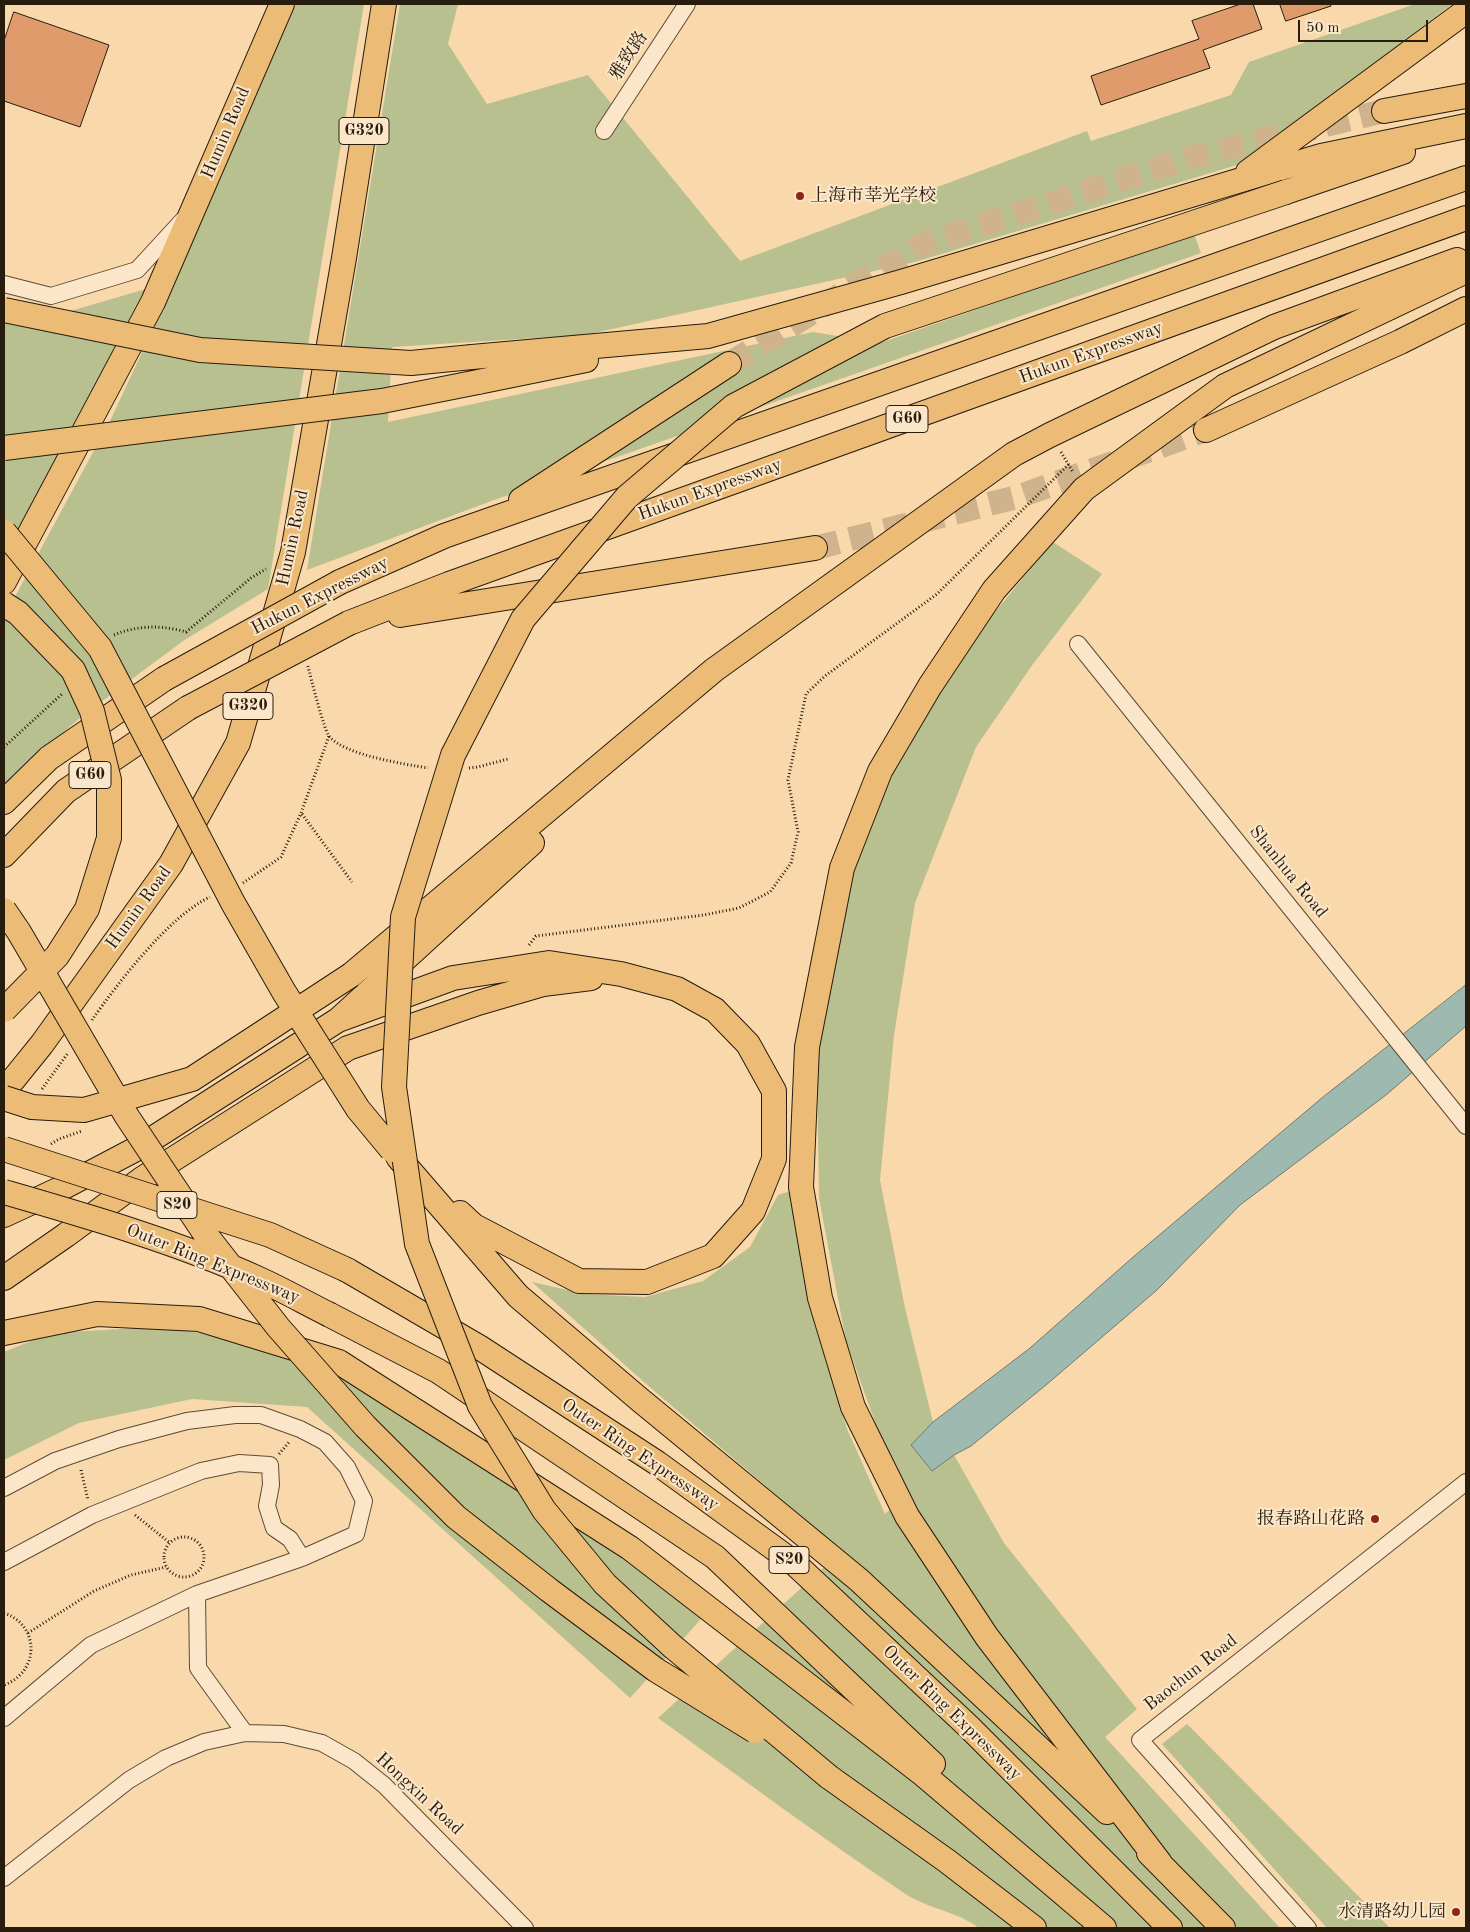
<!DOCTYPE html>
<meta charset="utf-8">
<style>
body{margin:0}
#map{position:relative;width:1470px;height:1932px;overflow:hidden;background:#f9d9ac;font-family:"Old Standard TT",serif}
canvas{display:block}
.frame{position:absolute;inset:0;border:5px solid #271c0e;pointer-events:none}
.scale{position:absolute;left:1298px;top:20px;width:130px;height:22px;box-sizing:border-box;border:2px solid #271c0e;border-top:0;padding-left:6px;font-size:15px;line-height:18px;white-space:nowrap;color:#271c0e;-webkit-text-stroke:4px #fbe6c9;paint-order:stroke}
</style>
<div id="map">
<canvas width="1470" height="1932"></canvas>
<div class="frame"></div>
<div class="scale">50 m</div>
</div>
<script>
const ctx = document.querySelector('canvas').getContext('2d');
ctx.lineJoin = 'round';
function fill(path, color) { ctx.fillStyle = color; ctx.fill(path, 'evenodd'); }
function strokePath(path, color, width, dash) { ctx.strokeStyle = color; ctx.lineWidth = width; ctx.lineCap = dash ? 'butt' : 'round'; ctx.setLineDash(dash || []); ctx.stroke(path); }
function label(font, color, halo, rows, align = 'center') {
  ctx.font = font + ' "Old Standard TT","Noto Serif SC",serif'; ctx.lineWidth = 4; ctx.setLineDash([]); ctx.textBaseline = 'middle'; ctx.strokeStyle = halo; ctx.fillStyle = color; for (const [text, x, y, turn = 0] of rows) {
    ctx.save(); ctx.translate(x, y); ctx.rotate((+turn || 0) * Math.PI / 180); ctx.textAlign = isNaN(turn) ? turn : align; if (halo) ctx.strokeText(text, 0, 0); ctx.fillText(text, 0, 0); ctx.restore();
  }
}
fill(new Path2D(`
 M 296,4 L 364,4 L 268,589 L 183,641 L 81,717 L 4,785 L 4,617 L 111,419 L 170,292 Z
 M 400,4 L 458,4 L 448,44 L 487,104 L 588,75 L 740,261 L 1087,131 L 1091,141 L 1231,95 L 1249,62 L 1415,4 L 1452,4 L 1247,162 L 915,262 L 585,335 L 392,347 L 388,422 L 813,332 L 880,343 L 1194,234 L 1201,253 L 494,500 L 307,570 Z
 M 146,289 L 4,554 L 4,307 L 67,312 Z
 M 1053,542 L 1102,574 L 1033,664 L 976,747 L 915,903 L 894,1035 L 880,1180 L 905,1308 L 933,1422 L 912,1445 L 932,1471 L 954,1455 L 1004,1543 L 1137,1709 L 1105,1737 L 1280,1928 L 979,1928 C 958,1912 930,1909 907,1895 C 822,1838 741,1778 658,1718 L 842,1551 L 645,1383 L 532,1282 L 585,1294 L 645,1297 L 703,1281 L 750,1247 L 778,1195 L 794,1190 L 809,1306 L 847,1429 L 885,1514 L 909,1493 L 885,1450 L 846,1341 L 819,1198 L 817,1066 L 833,960 L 857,857 L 902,747 L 965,648 Z
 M 156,1327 L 238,1338 L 365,1387 L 604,1543 L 701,1619 L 630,1698 L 307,1407 L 192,1399 L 79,1423 L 4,1460 L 4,1352 L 50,1333 Z
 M 1187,1724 L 1390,1928 L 1327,1928 L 1162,1744 Z`), '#b7c08e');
const water = new Path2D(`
 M 1466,985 L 1466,1026 L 1386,1095 L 1240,1205 L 1157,1290 L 1046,1385 L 971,1446 L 954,1455 L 932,1471 L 911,1445 L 933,1422 L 1030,1348 L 1132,1258 L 1323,1097 Z`);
fill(water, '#9eb9af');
strokePath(water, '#6e7a6f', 1);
const building = new Path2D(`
 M 1241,4 L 1253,4 L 1262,29 L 1203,50 L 1210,68 L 1101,105 L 1091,76 L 1199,39 L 1192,21 Z
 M 1280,4 L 1330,4 L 1331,6 L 1286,21 Z
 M 14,12 L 109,45 L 80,127 L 4,101 L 4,41 Z`);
fill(building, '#e09b6d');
strokePath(building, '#271c0e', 1);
strokePath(new Path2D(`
 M 729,364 L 921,245 L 1192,157 L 1384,111
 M 815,548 L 1017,497 L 1206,430`), '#cfb38c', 24, [24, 12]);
const minor = new Path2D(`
 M 604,131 L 687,4
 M 4,284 L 51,296 L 137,270 L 183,220
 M 1078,644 L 1466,1126
 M 4,1488 L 55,1461 L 119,1439 L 187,1421 L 235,1415 L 261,1415 L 300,1429 L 325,1442 L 347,1467 L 364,1501 L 356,1534 L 302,1558
 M 4,1562 L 92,1515 L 201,1471 L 239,1463 L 270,1465 L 271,1485 L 267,1506 L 274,1528 L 290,1539 L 302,1558 L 197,1594 L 91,1645 L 4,1718
 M 197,1594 L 198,1668 L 245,1733
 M 4,1878 L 129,1780 L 166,1758 L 204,1742 L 245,1733 L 284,1734 L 322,1743 L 354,1761 L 384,1785 L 525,1928
 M 1308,1928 L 1140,1740 L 1466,1482`);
const highway = new Path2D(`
 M 1384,111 L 1466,96
 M 1248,172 L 1466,11
 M 1286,192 L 1403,152
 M 472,357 L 708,336 L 901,282 L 1321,156 L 1466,126
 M 478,382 L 586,360
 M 1206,430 L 1400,342 L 1466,309
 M 521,500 L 729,364
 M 4,582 L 153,302 L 282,4
 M 340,582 L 444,536 L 1466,178
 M 400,615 L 815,548
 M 349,623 L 449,584 L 1466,218
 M 4,802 L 49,758 L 164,679
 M 4,855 L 66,791 L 188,708
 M 351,975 L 714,670 L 1014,454 L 1050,435 L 1274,327 L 1457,260
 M 338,1020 L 453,978 L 549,963 L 621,974 L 677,989 L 715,1010 L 748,1044 L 774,1091 L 774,1159 L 753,1211 L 713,1256 L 647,1282 L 579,1281 L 474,1226 L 460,1213
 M 4,1091 L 42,1044 L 171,864 L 238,743 L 293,552 L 344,258 L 384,4
 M 398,1157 L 518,1296 L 639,1399 L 859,1580 L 1107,1812
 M 4,1215 L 60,1189 L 138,1148 L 338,1020 L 532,843
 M 347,1270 L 479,1347 L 657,1463 L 793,1562 L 968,1726 L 1170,1928
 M 4,1278 L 66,1235 L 142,1179 L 348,1048 L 478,1003 L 543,984 L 591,978
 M 330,1315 L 438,1371 L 715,1557 L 933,1764
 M 4,1333 L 97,1314 L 199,1319 L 339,1362 L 630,1548 L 924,1775 L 1104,1928
 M 829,1777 L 947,1861 L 1034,1928
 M 1149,1853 L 1223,1928
 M 1160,1863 L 987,1637 L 907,1516 L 853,1407 L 820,1298 L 801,1187 L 807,1047 L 842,868 L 880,771 L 930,686 L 994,590 L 1084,489 L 1225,386 L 1466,271`);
strokePath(minor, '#5c4b36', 18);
strokePath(highway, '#271c0e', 26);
strokePath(new Path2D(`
 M 1061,452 L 1073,472
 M 114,635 C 137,625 163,625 186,632 L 251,578 L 266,569
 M 308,666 C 310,675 324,730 329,736 C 344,755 404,764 428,768
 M 4,747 L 62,694
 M 469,768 L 478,767 L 508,759
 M 302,814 L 352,882
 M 243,883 L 281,857 L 301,813 L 329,736
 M 529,945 L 536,936 L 704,915 L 739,908 L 770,892 L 791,863 L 798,832 L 788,780 L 806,694 L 825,676 L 937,594 L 1069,464
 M 92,1020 C 117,984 170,915 210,897
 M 42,1089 L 68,1053
 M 51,1144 L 59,1139 L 82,1131
 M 279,1454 L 290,1441
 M 81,1470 L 88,1500
 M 135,1515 L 170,1543
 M164 1557a20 20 0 1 1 40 0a20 20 0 1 1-40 0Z
 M 4,1613 C 40,1625 40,1672 4,1685
 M 28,1633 L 94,1591 L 131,1575 L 166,1567`), '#271c0e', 3, [1, 2.5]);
strokePath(minor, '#fbe6c9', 16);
strokePath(highway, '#ecbc76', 24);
const highwayBridge = new Path2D(`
 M 4,310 L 200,350 L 411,363 L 472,357
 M 4,448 L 382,401 L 478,382
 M 4,532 L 100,648 L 233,903 L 284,992 L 358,1109 L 392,1150
 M 4,604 L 18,613 L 73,670 L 92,711 L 109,780 L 109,838 L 87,909 L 57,956 L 4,1010
 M 164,679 L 340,582
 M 188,708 L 349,623
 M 4,910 L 19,932 L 126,1115 L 206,1235 L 278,1327 L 365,1426 L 456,1517 L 549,1590 L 656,1670 L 755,1731
 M 4,1098 L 32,1107 L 84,1110 L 192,1079 L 351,975
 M 4,1149 L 270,1235 L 347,1270
 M 4,1192 C 90,1217 177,1242 259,1279 C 283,1290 306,1303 330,1315
 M 829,1777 L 672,1646 L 605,1584 L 544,1510 L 480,1406 L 417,1244 L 394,1087 L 403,917 L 453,755 L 523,619 L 627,497 L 734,406 L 885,326 L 1286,192`);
strokePath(highwayBridge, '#271c0e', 26, []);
strokePath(highwayBridge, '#ecbc76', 24);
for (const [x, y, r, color] of [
 [800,196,5,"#8f2418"],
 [1375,1519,5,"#8f2418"],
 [1456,1912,5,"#8f2418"]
]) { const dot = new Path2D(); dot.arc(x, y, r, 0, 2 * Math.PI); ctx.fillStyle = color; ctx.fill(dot); strokePath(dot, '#fbe6c9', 2); }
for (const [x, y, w] of [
 [364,131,50],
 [907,419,42],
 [248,706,50],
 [90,775,42],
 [177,1205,40],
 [789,1560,40]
]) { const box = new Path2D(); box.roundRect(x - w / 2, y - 13.5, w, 27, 4); ctx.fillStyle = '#fbe6c9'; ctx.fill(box); strokePath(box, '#271c0e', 1); }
label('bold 16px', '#271c0e', null, [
 ["G320",364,131],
 ["G60",907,419],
 ["G320",248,706],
 ["G60",90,775],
 ["S20",177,1205],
 ["S20",789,1560]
]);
label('18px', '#271c0e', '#fbe6c9', [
 ["雅致路",629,56,-57],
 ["Humin Road",226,133,-67],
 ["Hukun Expressway",1091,353,-20],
 ["Hukun Expressway",710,490,-20],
 ["Humin Road",293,538,-78],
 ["Hukun Expressway",320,596,-27],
 ["Shanhua Road",1288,872,51],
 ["Humin Road",139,908,-54],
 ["Outer Ring Expressway",213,1264,22],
 ["Outer Ring Expressway",640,1455,34],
 ["Baochun Road",1191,1673,-38],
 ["Outer Ring Expressway",952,1713,44],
 ["Hongxin Road",419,1794,43]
]);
label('18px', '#271c0e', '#fbe6c9', [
 ["上海市莘光学校",810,196,"left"],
 ["报春路山花路",1365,1519],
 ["水清路幼儿园",1446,1912]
], 'right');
</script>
